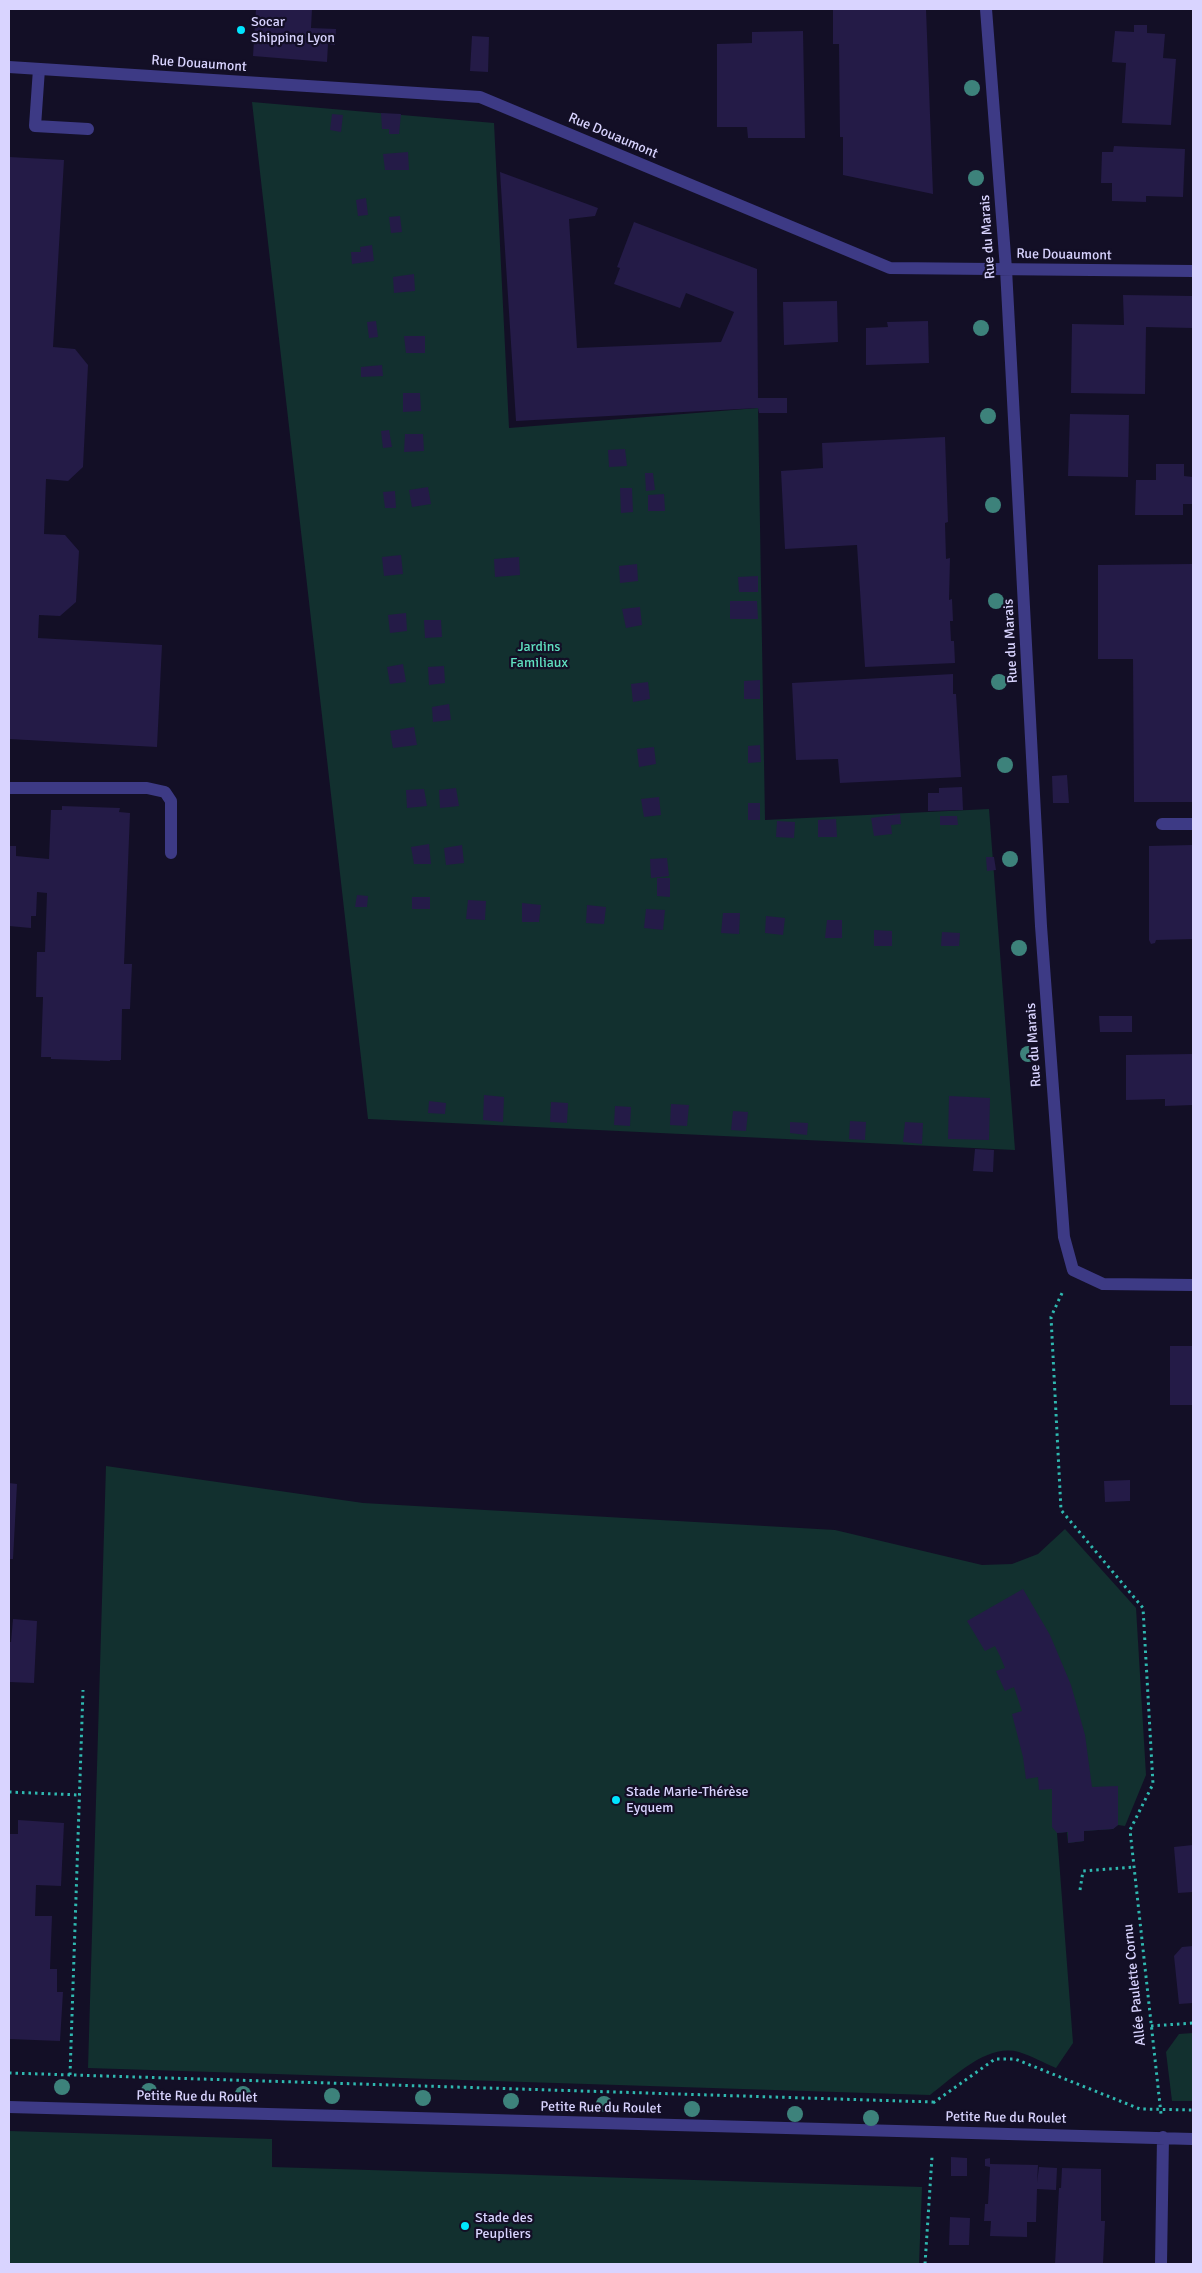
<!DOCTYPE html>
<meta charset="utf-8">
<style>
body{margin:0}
#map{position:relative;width:1202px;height:2273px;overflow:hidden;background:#130f26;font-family:Signika,sans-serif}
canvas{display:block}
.frame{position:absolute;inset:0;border:10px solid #d9d4ff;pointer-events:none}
</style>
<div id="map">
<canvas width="1202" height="2273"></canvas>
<div class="frame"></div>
</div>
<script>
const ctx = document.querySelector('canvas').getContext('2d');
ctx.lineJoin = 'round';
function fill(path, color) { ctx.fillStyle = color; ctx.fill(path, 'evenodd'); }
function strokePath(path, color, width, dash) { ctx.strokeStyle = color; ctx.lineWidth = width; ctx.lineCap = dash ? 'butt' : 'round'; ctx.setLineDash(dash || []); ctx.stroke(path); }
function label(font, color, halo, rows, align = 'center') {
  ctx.font = font + ' Signika,sans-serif'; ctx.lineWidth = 4.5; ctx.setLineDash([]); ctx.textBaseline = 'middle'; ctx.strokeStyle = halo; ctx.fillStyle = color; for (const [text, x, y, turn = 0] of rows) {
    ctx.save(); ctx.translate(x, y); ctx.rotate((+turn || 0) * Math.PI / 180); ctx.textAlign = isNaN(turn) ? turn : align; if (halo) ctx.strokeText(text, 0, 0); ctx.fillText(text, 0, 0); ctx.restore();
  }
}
fill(new Path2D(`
 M 252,102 L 494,123 L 509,428 L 758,408 L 765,820 L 989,809 L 1015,1150 L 368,1119 Z
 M 106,1466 L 363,1503 L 835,1530 L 982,1565 L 1012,1564 L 1038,1554 L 1065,1529 L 1136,1608 L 1146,1775 L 1125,1826 L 1118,1825 L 1113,1829 L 1084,1831 L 1084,1841 L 1068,1843 L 1067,1832 L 1057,1833 L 1073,2043 L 1056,2068 C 1044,2063 1032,2056 1019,2052 C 987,2043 954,2077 930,2095 L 88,2068 Z
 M 1193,2033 L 1193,2101 L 1172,2101 L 1166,2052 L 1179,2034 Z
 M 9,2131 L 272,2139 L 272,2167 L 922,2187 L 919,2264 L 9,2264 Z`), '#12302f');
fill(new Path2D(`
 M 256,9 L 312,9 L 311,28 L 336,29 L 335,45 L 328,44 L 327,62 L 253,56 Z
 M 833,9 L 926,9 L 933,194 L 843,175 L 843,137 L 840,137 L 839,44 L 833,44 Z
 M 1134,25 L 1147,25 L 1147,33 L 1165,34 L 1163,58 L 1176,59 L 1171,125 L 1122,123 L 1126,63 L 1112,62 L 1115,31 L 1134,32 Z
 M 803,31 L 805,138 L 748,138 L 747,127 L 717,127 L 717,44 L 752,43 L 752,32 Z
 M 472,36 L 489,37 L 488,72 L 470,71 Z
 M 381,113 L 401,114 L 399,134 L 389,134 L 389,129 L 382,129 Z
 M 332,114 L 343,115 L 341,132 L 330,130 Z
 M 1114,146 L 1185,149 L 1183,197 L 1146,196 L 1146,202 L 1112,201 L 1112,183 L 1101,183 L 1102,152 L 1113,152 Z
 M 408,152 L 409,170 L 385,170 L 383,154 Z
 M 9,157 L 64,160 L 53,347 L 75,349 L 88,365 L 83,467 L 68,481 L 46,479 L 44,534 L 65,535 L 79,551 L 76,602 L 60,616 L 39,615 L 38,638 L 162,645 L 157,747 L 9,739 Z
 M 500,172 L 598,208 L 595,216 L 569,219 L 577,348 L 721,342 L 734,312 L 686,293 L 680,308 L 614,284 L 620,268 L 617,267 L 634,222 L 757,269 L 758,398 L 787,398 L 787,413 L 759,413 L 758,408 L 516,421 Z
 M 366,198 L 368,215 L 358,216 L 356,200 Z
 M 400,216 L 402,232 L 391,233 L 389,217 Z
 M 372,245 L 374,261 L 352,264 L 351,252 L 361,252 L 360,247 Z
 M 414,274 L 415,291 L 394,293 L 393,277 Z
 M 1123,295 L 1193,296 L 1193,328 L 1146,327 L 1145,394 L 1071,393 L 1072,324 L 1124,325 Z
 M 837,301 L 838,342 L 784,345 L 783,302 Z
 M 376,321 L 378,337 L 369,338 L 367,322 Z
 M 928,321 L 929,363 L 866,365 L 866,328 L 888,327 L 887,322 Z
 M 404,336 L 425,336 L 425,353 L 406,353 Z
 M 382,365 L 383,376 L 361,377 L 361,367 Z
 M 403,393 L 420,393 L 421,411 L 403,412 Z
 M 1070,414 L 1129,415 L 1128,477 L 1068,476 Z
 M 389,430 L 392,447 L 383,448 L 381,431 Z
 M 405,434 L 423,434 L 424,451 L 404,452 Z
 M 945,437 L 948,522 L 945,523 L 946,559 L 950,558 L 949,600 L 952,599 L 953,621 L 950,621 L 951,641 L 954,641 L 955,663 L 865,667 L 857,545 L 785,549 L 781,471 L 823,468 L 822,443 Z
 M 625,449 L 627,466 L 609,467 L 608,450 Z
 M 1156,464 L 1184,464 L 1184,476 L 1193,477 L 1193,504 L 1183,504 L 1183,515 L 1135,515 L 1136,480 L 1156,480 Z
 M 645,473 L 653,473 L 655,490 L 646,491 Z
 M 428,487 L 431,504 L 412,507 L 409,490 Z
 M 620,488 L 632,488 L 633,512 L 621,513 Z
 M 395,491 L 396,508 L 385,508 L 383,492 Z
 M 664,494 L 665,511 L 648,511 L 648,495 Z
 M 401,555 L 403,574 L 384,576 L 382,557 Z
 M 519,557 L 520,575 L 495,577 L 494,559 Z
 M 637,564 L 638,581 L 620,583 L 619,566 Z
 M 1193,564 L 1193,802 L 1134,802 L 1133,659 L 1098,659 L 1098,565 Z
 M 758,576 L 758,592 L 739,592 L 738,577 Z
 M 730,601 L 757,601 L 758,619 L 730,619 Z
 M 640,607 L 642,625 L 626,628 L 622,609 Z
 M 406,613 L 407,631 L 390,633 L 388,615 Z
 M 424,620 L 441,620 L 442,637 L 425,638 Z
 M 403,664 L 406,682 L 390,684 L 387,667 Z
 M 444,666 L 445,683 L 429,685 L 428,667 Z
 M 953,674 L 953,694 L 956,694 L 961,777 L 840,783 L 838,759 L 796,760 L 792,683 Z
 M 760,680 L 760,699 L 744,699 L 744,681 Z
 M 648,682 L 650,699 L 633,702 L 631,684 Z
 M 449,704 L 451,720 L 433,722 L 432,707 Z
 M 414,727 L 417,745 L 393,748 L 390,731 Z
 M 760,745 L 761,762 L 748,763 L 748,746 Z
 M 654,747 L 656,764 L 639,767 L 637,749 Z
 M 1067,775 L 1069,803 L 1053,803 L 1052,776 Z
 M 962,787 L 963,810 L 928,811 L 928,793 L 939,793 L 939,788 Z
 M 456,788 L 459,806 L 440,808 L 439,790 Z
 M 424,789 L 427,806 L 407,808 L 406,790 Z
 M 659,797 L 661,815 L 644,817 L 641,799 Z
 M 748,803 L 760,803 L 760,820 L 748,820 Z
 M 62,806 L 120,808 L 119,812 L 130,813 L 124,964 L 132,964 L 130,1009 L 122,1009 L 121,1060 L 110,1060 L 110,1061 L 51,1059 L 51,1057 L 41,1057 L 43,997 L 36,997 L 37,952 L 45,952 L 47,893 L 37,892 L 36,916 L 31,916 L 31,928 L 9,926 L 9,846 L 16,846 L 16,856 L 49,859 L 51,810 L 62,810 Z
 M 900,814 L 901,824 L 891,825 L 892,834 L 874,836 L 871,818 Z
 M 940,816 L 957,816 L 958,825 L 940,825 Z
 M 836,819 L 837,837 L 818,837 L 818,820 Z
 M 777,821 L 795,822 L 794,838 L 776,837 Z
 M 429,844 L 431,864 L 414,864 L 411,847 Z
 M 462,845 L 464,863 L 446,865 L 444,848 Z
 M 1193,845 L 1193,939 L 1156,940 L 1155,943 L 1151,944 L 1149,940 L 1149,846 Z
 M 986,857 L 994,857 L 996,870 L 987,871 Z
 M 667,858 L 669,876 L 651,878 L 650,859 Z
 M 657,878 L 670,878 L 670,897 L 657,896 Z
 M 357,895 L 368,896 L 367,907 L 355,907 Z
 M 412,897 L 430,897 L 430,909 L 412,909 Z
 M 468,900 L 486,901 L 485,920 L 466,919 Z
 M 522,903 L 541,905 L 539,922 L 522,922 Z
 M 587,905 L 606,907 L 604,924 L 586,923 Z
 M 646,909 L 665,910 L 663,930 L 644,928 Z
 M 723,913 L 740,913 L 739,934 L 721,933 Z
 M 766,916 L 785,918 L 783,935 L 765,933 Z
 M 827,920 L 842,920 L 842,938 L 825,938 Z
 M 874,930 L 892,931 L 892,946 L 874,946 Z
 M 942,932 L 960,933 L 959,946 L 941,946 Z
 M 1099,1016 L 1132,1016 L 1132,1032 L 1100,1032 Z
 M 1193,1054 L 1193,1105 L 1165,1106 L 1165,1099 L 1126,1100 L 1126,1055 Z
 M 484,1095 L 504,1097 L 503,1122 L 483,1120 Z
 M 949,1096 L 990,1098 L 989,1140 L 948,1139 Z
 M 429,1101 L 446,1103 L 445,1114 L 428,1113 Z
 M 551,1102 L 568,1103 L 567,1123 L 550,1122 Z
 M 671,1104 L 689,1105 L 687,1126 L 670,1125 Z
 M 615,1106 L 631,1107 L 630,1126 L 614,1125 Z
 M 733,1111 L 748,1112 L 746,1131 L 731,1130 Z
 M 850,1121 L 866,1122 L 865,1140 L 849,1139 Z
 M 790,1122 L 808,1123 L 807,1135 L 790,1133 Z
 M 905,1122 L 923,1123 L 922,1144 L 903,1142 Z
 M 975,1149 L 994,1150 L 993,1172 L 973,1171 Z
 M 1170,1346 L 1193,1346 L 1193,1405 L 1170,1405 Z
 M 1130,1480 L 1130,1501 L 1105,1502 L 1104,1481 Z
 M 9,1483 L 17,1484 L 13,1559 L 9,1559 Z
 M 1023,1589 L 1050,1635 L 1071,1685 L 1085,1735 L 1092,1787 L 1118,1786 L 1118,1825 L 1113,1829 L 1084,1831 L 1084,1841 L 1068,1843 L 1068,1832 L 1057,1833 L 1052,1827 L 1052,1789 L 1039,1790 L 1038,1777 L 1026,1779 L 1023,1757 L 1012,1714 L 1022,1711 L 1014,1687 L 1005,1691 L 996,1671 L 1005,1668 L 1000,1656 L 995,1646 L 985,1651 L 967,1621 Z
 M 13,1619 L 37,1621 L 34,1683 L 9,1682 L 9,1642 L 11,1642 Z
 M 18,1820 L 64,1823 L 61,1886 L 36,1885 L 35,1916 L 52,1916 L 50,1969 L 57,1969 L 57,1992 L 63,1992 L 60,2041 L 9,2039 L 9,1834 L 18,1834 Z
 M 1193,1845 L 1193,1892 L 1178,1893 L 1174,1847 Z
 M 1193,1946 L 1193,2003 L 1179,2004 L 1174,1956 L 1182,1947 Z
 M 951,2157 L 967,2158 L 967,2176 L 951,2176 Z
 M 990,2158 L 990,2164 L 1038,2165 L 1037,2183 L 1039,2167 L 1057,2168 L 1056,2190 L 1037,2189 L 1036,2222 L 1027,2222 L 1027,2237 L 990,2236 L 991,2221 L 984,2221 L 985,2204 L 988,2204 L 990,2167 L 985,2166 L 985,2159 Z
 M 1062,2168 L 1101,2169 L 1101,2221 L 1105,2221 L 1103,2264 L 1055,2264 L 1059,2188 L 1061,2188 Z
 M 950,2217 L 970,2218 L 969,2245 L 949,2245 Z`), '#241b47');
strokePath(new Path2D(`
 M 1062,1293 L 1051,1317 L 1061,1510 L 1143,1608 L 1153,1784 L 1130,1830 L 1161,2114
 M 9,1792 L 79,1795
 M 1080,1890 L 1083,1871 L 1134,1867
 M 1151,2026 L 1193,2023
 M 9,2073 L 933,2102
 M 70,2075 L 83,1690
 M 933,2103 L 995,2059 L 1015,2059 L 1140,2109 L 1193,2110
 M 925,2264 L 932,2157`), '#2fb8b0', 3, [2.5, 4]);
strokePath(new Path2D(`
 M 39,69 L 35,126 L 88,129
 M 9,788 L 147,788 L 165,792 L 171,801 L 171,853
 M 1162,824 L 1193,824`), '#3d3a85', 12);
strokePath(new Path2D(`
 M 986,9 L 1006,269 L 1041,926 L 1064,1237 L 1073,1270 L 1103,1284 L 1193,1285
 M 9,67 L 480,97 L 890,268 L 1193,271
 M 9,2107 L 1193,2139
 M 1161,2264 L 1163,2137`), '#3d3a85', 12);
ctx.fillStyle = '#3d827b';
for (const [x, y] of [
 [972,88],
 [976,178],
 [981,328],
 [988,416],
 [993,505],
 [996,601],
 [999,682],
 [1005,765],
 [1010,859],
 [1019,948],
 [1028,1054],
 [62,2087],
 [149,2091],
 [243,2094],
 [332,2096],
 [423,2098],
 [511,2101],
 [604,2104],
 [692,2109],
 [795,2114],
 [871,2118]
]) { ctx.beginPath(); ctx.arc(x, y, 8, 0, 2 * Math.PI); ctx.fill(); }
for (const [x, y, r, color] of [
 [241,30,5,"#00e5ff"],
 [616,1800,5,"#00e5ff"],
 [465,2226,5,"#00e5ff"]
]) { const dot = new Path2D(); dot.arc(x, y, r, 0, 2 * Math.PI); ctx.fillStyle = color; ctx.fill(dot); strokePath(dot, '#130f26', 2); }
label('14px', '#d9d4ff', '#130f26', [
 ["Socar",251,22],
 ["Shipping Lyon",251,38],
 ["Stade Marie-Thérèse",626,1792],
 ["Eyquem",626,1808],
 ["Stade des",475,2218],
 ["Peupliers",475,2234]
], 'left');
label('14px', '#d9d4ff', '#130f26', [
 ["Rue Douaumont",199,64,4],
 ["Rue Douaumont",613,136,23],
 ["Rue du Marais",988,237,-94],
 ["Rue Douaumont",1064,255,1],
 ["Rue du Marais",1011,641,-93],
 ["Rue du Marais",1034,1045,-94],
 ["Allée Paulette Cornu",1135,1985,-96],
 ["Petite Rue du Roulet",197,2097,1],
 ["Petite Rue du Roulet",601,2108,1],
 ["Petite Rue du Roulet",1006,2118,1]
]);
label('14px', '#5fe0c0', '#130f26', [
 ["Jardins",539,647],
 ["Familiaux",539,663]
]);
</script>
